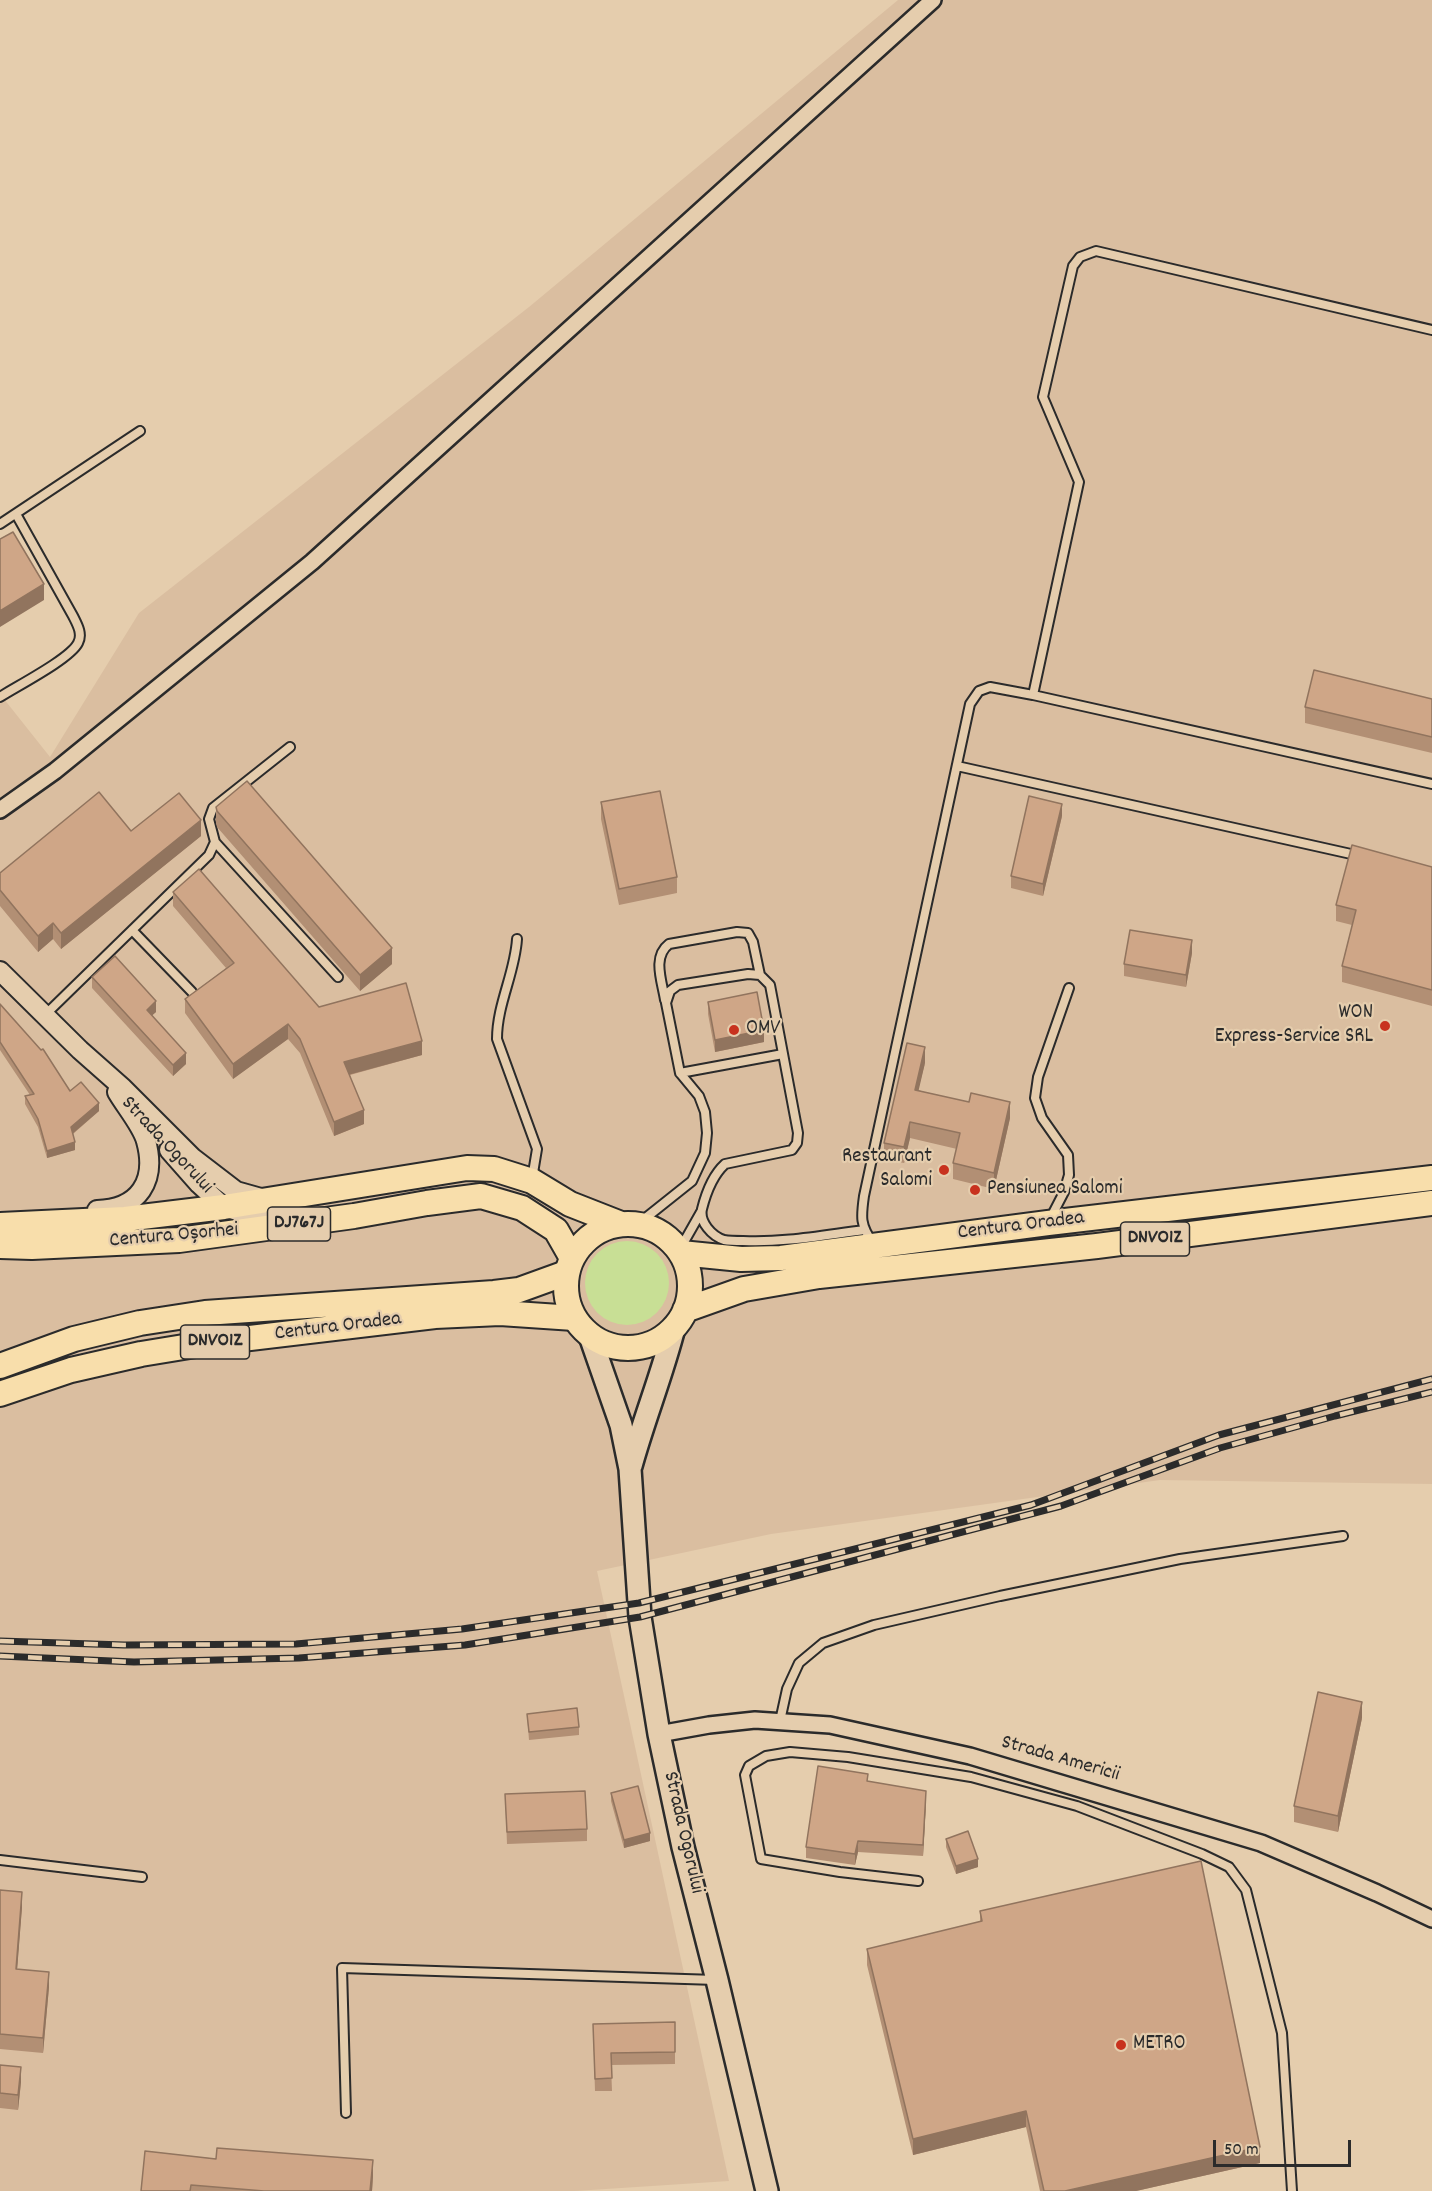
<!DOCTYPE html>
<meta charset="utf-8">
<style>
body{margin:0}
#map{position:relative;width:1432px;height:2191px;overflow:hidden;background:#e5cdad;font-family:Dekko,sans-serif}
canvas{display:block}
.scale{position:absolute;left:1213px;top:2140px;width:138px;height:27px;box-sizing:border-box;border:3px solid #2b2b2b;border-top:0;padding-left:8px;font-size:18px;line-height:21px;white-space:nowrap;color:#2b2b2b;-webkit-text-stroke:4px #e5cdad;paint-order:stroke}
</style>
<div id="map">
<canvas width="1432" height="2191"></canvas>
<div class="scale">50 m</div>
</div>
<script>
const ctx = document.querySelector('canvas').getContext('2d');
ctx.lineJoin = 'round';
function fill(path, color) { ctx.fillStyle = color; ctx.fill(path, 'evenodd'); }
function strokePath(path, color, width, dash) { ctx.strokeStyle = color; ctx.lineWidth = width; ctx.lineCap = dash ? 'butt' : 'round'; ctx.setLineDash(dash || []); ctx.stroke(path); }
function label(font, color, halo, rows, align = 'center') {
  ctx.font = font + ' Dekko,sans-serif'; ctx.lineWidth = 4.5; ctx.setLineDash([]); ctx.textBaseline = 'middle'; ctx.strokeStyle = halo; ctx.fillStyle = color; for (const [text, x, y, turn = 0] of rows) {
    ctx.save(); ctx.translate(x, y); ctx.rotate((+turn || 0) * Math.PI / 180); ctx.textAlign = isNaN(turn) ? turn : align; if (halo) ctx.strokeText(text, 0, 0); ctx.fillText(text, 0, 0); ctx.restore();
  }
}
fill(new Path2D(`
 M 898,0 L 1432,0 L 1432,1484 L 1160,1480 L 771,1534 L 597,1571 L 729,2181 L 575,2191 L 0,2191 L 0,694 L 50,757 L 139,613 L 529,307 Z`), '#dabea0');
fill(new Path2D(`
 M585 1283a42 42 0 1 1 84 0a42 42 0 1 1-84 0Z`), '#c8df95');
const service = new Path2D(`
 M 0,524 L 140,431
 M 1033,695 L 1079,482 L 1043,397 L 1073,266 L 1080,257 L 1096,251 L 1432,330
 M 0,697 C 17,686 70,659 78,643 C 83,634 77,624 73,616 L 16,514
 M 957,766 L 1360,856
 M 215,842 L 338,977
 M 132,930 L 192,992
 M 517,939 C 515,973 497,1004 497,1039 L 537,1149 L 532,1179
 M 665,1000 C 662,981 652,957 669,944 L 737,932 L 748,933 L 753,942 L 760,975
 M 45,1015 L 209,855 L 215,842 L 209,819 L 213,808 L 290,747
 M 680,1073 L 783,1054
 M 1050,1219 L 1064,1192 L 1069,1175 L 1068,1155 L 1042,1118 L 1035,1098 L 1038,1077 L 1069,988
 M 638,1224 L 692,1181 L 705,1153 L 707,1133 L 705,1112 L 699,1096 L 680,1073 L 666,1003 L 670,991 L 678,985 L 748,974 L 760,975 L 770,985 L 798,1133 L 797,1143 L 792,1150 L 725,1164 C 713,1175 706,1193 702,1209 C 699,1222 712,1236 724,1240 C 730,1241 737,1241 743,1241 C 783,1243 824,1235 864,1230
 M 873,1243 C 860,1225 861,1217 864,1196 L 970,704 L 979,691 L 990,687 L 1033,695 L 1432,784
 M 680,1249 L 701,1212
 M 780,1721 L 787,1689 L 799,1663 L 823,1643 L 874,1625 L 1000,1596 L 1180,1559 L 1343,1536
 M 0,1860 L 142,1877
 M 918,1881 L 840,1872 L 761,1859 L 745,1775 L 749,1766 L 766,1756 L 790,1752 L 848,1757 L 971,1777 L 1077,1806 L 1202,1854 L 1229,1867 L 1246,1890 L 1282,2033 L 1292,2191
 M 346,2113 L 342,1968 L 716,1980`);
const minor = new Path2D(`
 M 0,810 L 55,771 L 312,562 L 933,0
 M 659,1734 L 709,1725 L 755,1720 L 830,1725 L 970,1756 L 1261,1843 L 1377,1893 L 1432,1919`);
const tertiary = new Path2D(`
 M 0,971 L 80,1050 L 123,1088 L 193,1158 L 236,1191 L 261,1198
 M 169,1150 L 199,1184 L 224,1207 L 265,1219 L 284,1216
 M 97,1210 C 139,1209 157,1181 146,1141 C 142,1126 125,1106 117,1092`);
const secondary = new Path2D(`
 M 590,1336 L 621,1425 L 630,1469 L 640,1617 L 659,1734 L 683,1847 L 717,1980 L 767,2191
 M 631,1466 C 644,1419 662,1375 674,1328`);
const primary = new Path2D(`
 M 0,1366 L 74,1339 L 140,1323 L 205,1313 L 494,1293 L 519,1290 L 566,1273
 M 0,1394 L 71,1370 L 141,1354 L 208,1343 L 435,1316 L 500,1313 L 574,1318`);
const trunk = new Path2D(`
 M566 1286a62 62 0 1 1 124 0a62 62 0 1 1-124 0Z
 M 0,1225 L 125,1219 L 224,1207 L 467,1168 L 494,1169 L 532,1181 L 570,1204 L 621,1224
 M 0,1246 L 32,1247 L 179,1240 L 354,1216 L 427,1203 L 481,1196 L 522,1208 L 556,1230 L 572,1258
 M 681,1253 L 741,1259 L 781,1258 L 1048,1223 L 1432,1178
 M 685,1310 L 744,1289 L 819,1276 L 1097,1246 L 1432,1203`);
strokePath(service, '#2b2b2b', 12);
strokePath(minor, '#2b2b2b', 20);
strokePath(tertiary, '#2b2b2b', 22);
strokePath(secondary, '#2b2b2b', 26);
strokePath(primary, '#2b2b2b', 28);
strokePath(trunk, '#2b2b2b', 28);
strokePath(service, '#e5cdad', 8);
strokePath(minor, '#e5cdad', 15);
strokePath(tertiary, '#e5cdad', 18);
strokePath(secondary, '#e5cdad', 21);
strokePath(primary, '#f8deab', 24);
strokePath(trunk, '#f8deab', 24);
const rail = new Path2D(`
 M 0,1641 L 124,1645 L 296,1644 L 462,1629 L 639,1603 L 1031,1505 L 1219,1435 L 1432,1379
 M 0,1656 L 134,1662 L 299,1658 L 465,1645 L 640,1617 L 1061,1506 L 1220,1448 L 1335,1416 L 1432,1392`);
strokePath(rail, '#2b2b2b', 7);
strokePath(rail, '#e5cdad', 4.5, [14]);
fill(new Path2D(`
 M 1432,699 L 1432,753 L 1305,723 L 1305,707 Z
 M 601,802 L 677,877 L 677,893 L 619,905 L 601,819 Z
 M 216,807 L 392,964 L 360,991 L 217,827 L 216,823 Z
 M 1062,816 L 1043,896 L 1011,888 L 1011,876 Z
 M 131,831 L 201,836 L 61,949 L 53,939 L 38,952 L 0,906 L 0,873 Z
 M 1432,867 L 1432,1006 L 1342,982 L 1342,966 L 1352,925 L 1336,921 L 1336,905 Z
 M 173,892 L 319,1007 L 422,1055 L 350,1075 L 364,1124 L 334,1136 L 300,1053 L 288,1039 L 233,1079 L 185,1013 L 185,999 L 226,968 L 173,906 Z
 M 1192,953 L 1186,987 L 1124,976 L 1124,964 Z
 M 92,977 L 156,1012 L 152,1015 L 186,1064 L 173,1076 L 92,988 Z
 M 708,1002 L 764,1042 L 715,1052 L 708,1014 Z
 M 0,1004 L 70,1091 L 99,1111 L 73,1134 L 75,1150 L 47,1158 L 38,1127 L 25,1104 L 25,1096 L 30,1095 L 0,1050 Z
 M 925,1063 L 918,1090 L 1010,1118 L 994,1189 L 953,1179 L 953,1163 L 957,1149 L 910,1138 L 904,1163 L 884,1159 L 884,1143 Z
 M 527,1714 L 579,1727 L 579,1735 L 529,1740 Z
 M 1362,1718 L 1338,1832 L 1294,1822 L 1294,1806 Z
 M 868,1781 L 926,1802 L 923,1856 L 858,1852 L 855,1865 L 806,1858 L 806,1847 Z
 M 611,1793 L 650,1841 L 624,1848 L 611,1801 Z
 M 505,1794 L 587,1829 L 587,1841 L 507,1844 Z
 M 946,1839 L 978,1867 L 956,1874 L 946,1847 Z
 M 0,1890 L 22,1907 L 17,1969 L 49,1987 L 43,2053 L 0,2049 Z
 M 980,1911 L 1260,2163 L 1136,2191 L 1040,2191 L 1026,2127 L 913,2155 L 867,1965 L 867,1949 L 980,1922 Z
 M 675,2022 L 675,2064 L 611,2065 L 612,2091 L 595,2091 L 593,2024 Z
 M 0,2065 L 21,2082 L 18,2110 L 0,2108 Z
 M 145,2151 L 373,2176 L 372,2191 L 141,2191 Z`), '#b28f74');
fill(new Path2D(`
 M 44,584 L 44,600 L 0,627 L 0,611 Z
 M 1062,804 L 1062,816 L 1043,896 L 1043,884 Z
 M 201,820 L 201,836 L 61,949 L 61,933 Z
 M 53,923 L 53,939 L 38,952 L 38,936 Z
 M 1192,940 L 1192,953 L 1186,987 L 1186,975 Z
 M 392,948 L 392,964 L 360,991 L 360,975 Z
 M 156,1001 L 156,1012 L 147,1020 L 147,1010 Z
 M 288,1024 L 288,1039 L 233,1079 L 233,1064 Z
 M 764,1030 L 764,1042 L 715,1052 L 715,1040 Z
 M 422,1041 L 422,1055 L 344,1076 L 344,1062 Z
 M 925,1047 L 925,1063 L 915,1106 L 915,1090 Z
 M 186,1053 L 186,1064 L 173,1076 L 173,1065 Z
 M 1010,1102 L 1010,1118 L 994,1189 L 994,1173 Z
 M 99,1103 L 99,1111 L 71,1135 L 71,1127 Z
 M 364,1110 L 364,1124 L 334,1136 L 334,1122 Z
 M 910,1122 L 910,1138 L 904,1163 L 904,1147 Z
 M 75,1142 L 75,1150 L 47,1158 L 47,1151 Z
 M 1362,1702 L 1362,1718 L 1338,1832 L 1338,1816 Z
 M 926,1791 L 926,1802 L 923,1856 L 923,1845 Z
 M 650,1833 L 650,1841 L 624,1848 L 624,1840 Z
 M 858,1841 L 858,1852 L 855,1865 L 855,1854 Z
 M 978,1859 L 978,1867 L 956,1874 L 956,1866 Z
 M 22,1892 L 22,1907 L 16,1984 L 16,1969 Z
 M 49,1972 L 49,1987 L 43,2053 L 43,2038 Z
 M 21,2067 L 21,2082 L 18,2110 L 18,2095 Z
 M 1026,2111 L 1026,2127 L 913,2155 L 913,2139 Z
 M 1260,2147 L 1260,2163 L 1136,2191 L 1065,2191 Z
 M 373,2160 L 373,2176 L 372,2191 L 370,2191 Z`), '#91745e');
const building = new Path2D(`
 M 13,532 L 44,584 L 0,611 L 0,539 Z
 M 1314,670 L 1432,699 L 1432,737 L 1305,707 Z
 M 247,781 L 392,948 L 360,975 L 217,811 L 216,807 Z
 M 660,791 L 677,877 L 619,889 L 601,802 Z
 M 99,792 L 131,831 L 179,793 L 201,820 L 61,933 L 53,923 L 38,936 L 0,890 L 0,873 Z
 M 1029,796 L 1062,804 L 1043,884 L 1011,876 Z
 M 1352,845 L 1432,867 L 1432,990 L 1342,966 L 1356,910 L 1336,905 Z
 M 199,869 L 319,1007 L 406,983 L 422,1041 L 344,1062 L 364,1110 L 334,1122 L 300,1039 L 288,1024 L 233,1064 L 185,999 L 234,963 L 173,892 Z
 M 1130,930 L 1192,940 L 1186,975 L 1124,964 Z
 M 115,956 L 156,1001 L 147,1010 L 186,1053 L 173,1065 L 92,977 Z
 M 757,992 L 764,1030 L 715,1040 L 708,1002 Z
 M 0,1004 L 41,1050 L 43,1049 L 70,1091 L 81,1082 L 99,1103 L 71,1127 L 75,1142 L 47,1151 L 38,1119 L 25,1096 L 34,1094 L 0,1042 Z
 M 907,1043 L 925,1047 L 915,1090 L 969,1102 L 971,1093 L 1010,1102 L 994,1173 L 953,1163 L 960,1133 L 910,1122 L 904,1147 L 884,1143 Z
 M 1318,1692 L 1362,1702 L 1338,1816 L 1294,1806 Z
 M 577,1708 L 579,1727 L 529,1732 L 527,1714 Z
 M 818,1766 L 868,1774 L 867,1781 L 926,1791 L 923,1845 L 858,1841 L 855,1854 L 806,1847 Z
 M 638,1786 L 650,1833 L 624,1840 L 611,1793 Z
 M 585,1791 L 587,1829 L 507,1832 L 505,1794 Z
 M 968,1831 L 978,1859 L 956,1866 L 946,1839 Z
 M 1201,1861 L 1260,2147 L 1065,2191 L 1044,2191 L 1026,2111 L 913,2139 L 867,1949 L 982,1921 L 980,1911 Z
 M 0,1890 L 22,1892 L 16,1969 L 49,1972 L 43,2038 L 0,2034 Z
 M 675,2022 L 675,2052 L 611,2053 L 612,2078 L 595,2079 L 593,2024 Z
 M 0,2065 L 21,2067 L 18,2095 L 0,2093 Z
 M 217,2148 L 373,2160 L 370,2191 L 264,2191 L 191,2185 L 190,2191 L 141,2191 L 145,2151 L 216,2159 Z`);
fill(building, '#cfa687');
strokePath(building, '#91745e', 1.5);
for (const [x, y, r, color] of [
 [1385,1026,6,"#c8321e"],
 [734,1030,6,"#c8321e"],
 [944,1170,6,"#c8321e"],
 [975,1190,6,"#c8321e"],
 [1121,2045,6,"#c8321e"]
]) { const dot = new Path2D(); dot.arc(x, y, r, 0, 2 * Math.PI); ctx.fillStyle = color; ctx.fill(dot); strokePath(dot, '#e5cdad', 2); }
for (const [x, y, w] of [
 [299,1224,63],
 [1155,1239,69],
 [215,1342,69]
]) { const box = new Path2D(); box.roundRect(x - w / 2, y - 17, w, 34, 4.5); ctx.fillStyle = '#e5cdad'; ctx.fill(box); strokePath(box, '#2b2b2b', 1.5); }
label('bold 20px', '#2b2b2b', null, [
 ["DJ767J",299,1224],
 ["DNVO1Z",1155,1239],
 ["DNVO1Z",215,1342]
]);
label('21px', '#2b2b2b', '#e5cdad', [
 ["WON",1373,1014,"right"],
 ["Express-Service SRL",1373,1038,"right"],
 ["OMV",746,1030],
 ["Restaurant",932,1158,"right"],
 ["Salomi",932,1182,"right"],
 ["Pensiunea Salomi",987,1190],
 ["METRO",1133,2045]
], 'left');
label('21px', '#2b2b2b', '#e5cdad', [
 ["Strada Ogorului",166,1146,47],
 ["Centura Oradea",1021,1227,-7],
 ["Centura Oșorhei",174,1237,-5],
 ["Centura Oradea",338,1328,-7],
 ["Strada Americii",1060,1760,16],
 ["Strada Ogorului",682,1833,77]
]);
</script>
